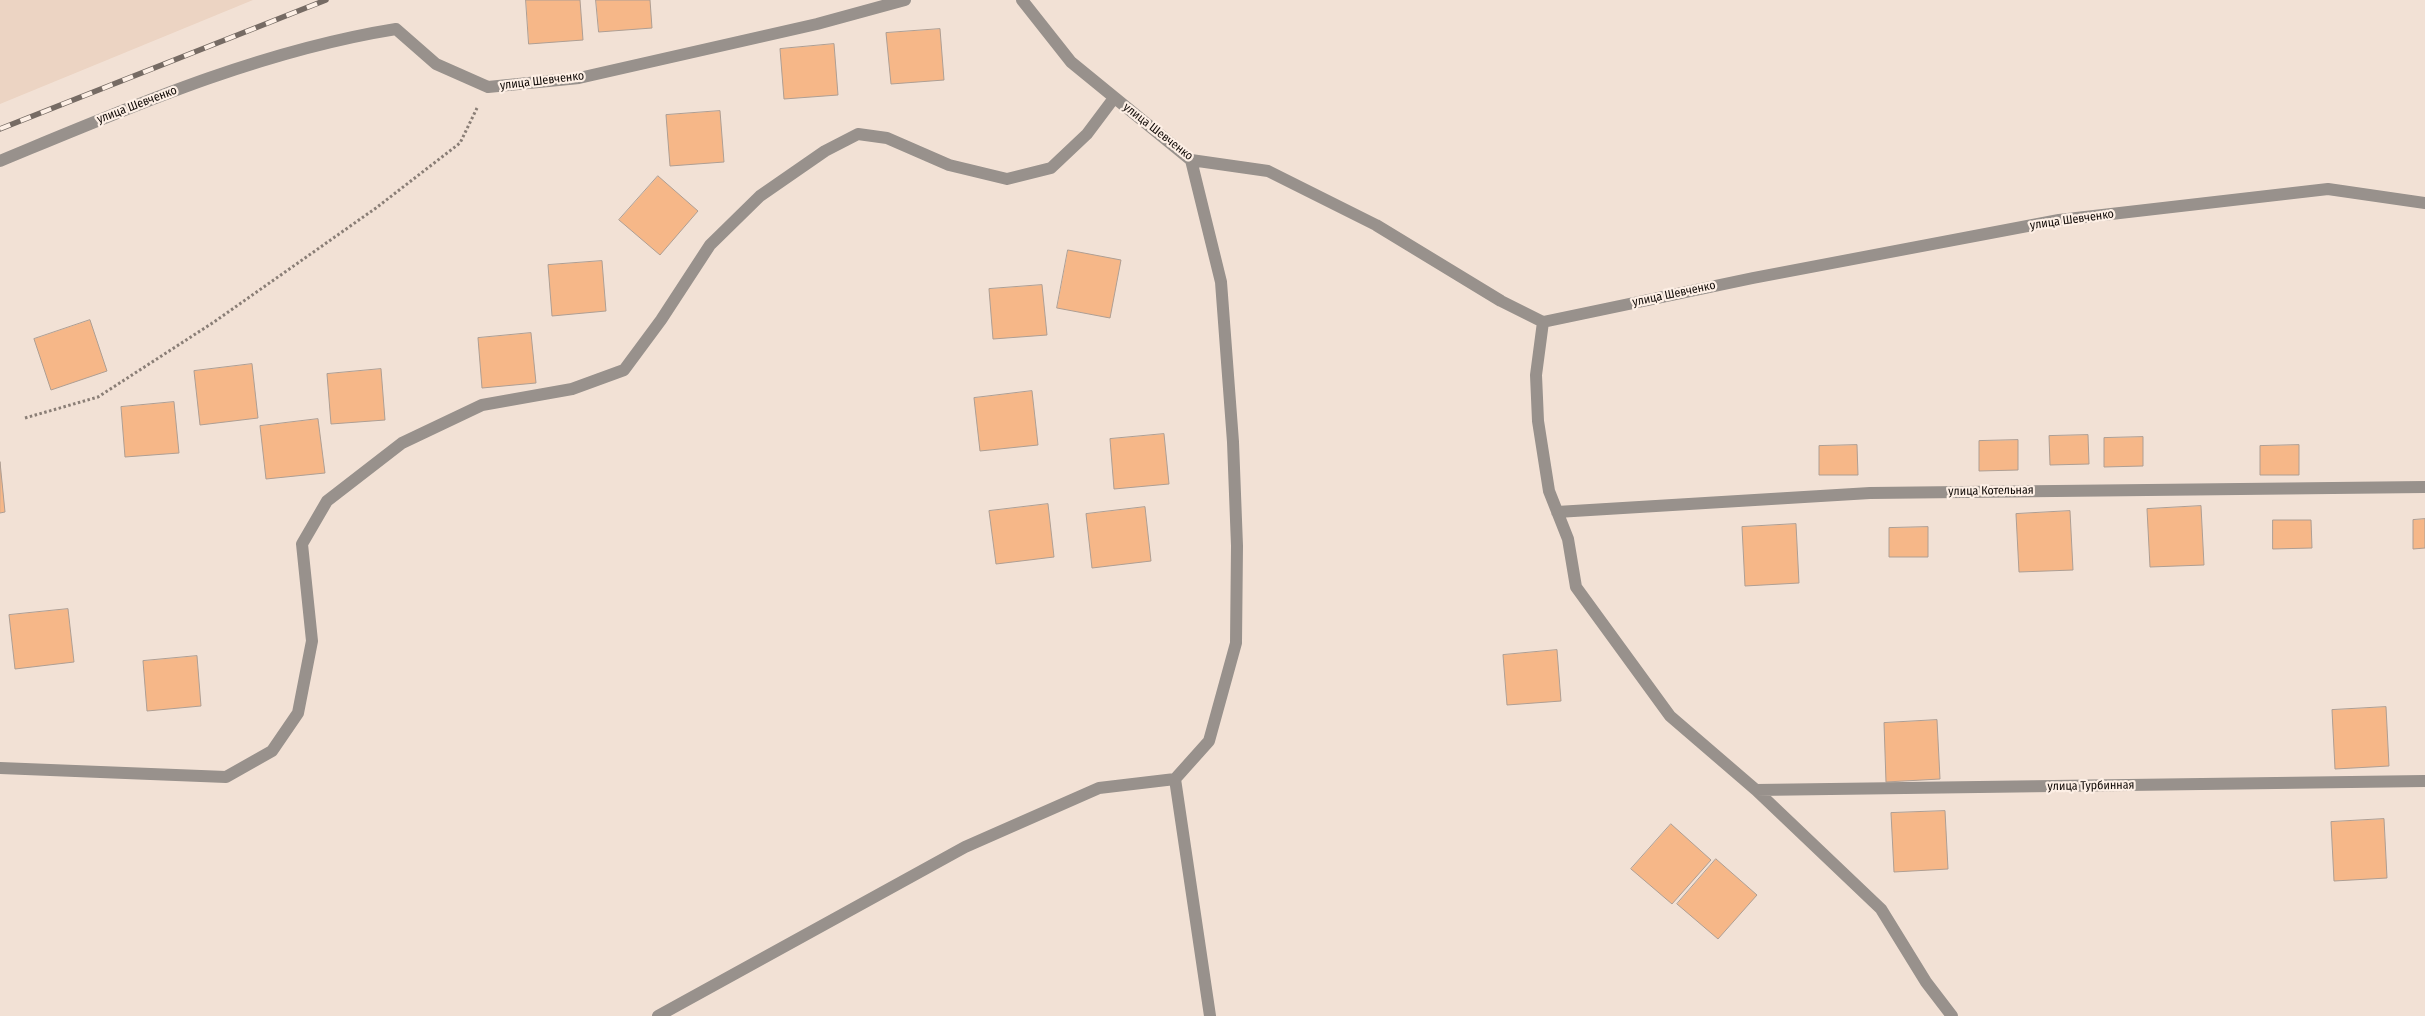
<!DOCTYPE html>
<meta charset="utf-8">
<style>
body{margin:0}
canvas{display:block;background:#f2e1d5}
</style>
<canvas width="2425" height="1016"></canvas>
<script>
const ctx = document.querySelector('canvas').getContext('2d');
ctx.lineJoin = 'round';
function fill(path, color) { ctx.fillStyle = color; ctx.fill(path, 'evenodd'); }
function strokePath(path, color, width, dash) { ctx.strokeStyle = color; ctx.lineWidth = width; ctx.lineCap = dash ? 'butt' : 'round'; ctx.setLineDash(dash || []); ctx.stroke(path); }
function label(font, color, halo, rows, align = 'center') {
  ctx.font = font + ' "Fira Sans Condensed",sans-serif'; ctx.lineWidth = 4.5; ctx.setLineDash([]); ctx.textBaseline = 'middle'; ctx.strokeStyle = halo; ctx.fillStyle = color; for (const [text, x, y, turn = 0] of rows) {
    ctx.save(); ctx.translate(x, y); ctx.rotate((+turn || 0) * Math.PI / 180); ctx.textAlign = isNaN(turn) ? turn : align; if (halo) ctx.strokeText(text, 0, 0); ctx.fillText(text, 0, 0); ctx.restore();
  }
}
fill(new Path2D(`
 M 0,0 L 253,0 L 0,104 Z`), '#ecd4c3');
const building = new Path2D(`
 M 526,0 L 580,0 L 583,40 L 529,44 Z
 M 596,0 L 650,0 L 652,28 L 599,32 Z
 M 940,29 L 944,80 L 891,84 L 886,33 Z
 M 834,44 L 838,95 L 784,99 L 780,49 Z
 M 720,111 L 724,162 L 670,166 L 666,115 Z
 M 658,176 L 698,211 L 660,255 L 619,220 Z
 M 1068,250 L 1121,260 L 1110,318 L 1057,308 Z
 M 602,261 L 606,311 L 552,316 L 548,265 Z
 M 1042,285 L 1047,335 L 993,339 L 989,289 Z
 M 90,320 L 107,371 L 51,390 L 34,339 Z
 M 531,333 L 536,383 L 482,388 L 478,338 Z
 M 252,364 L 258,418 L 200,425 L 194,371 Z
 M 381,369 L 385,420 L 331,424 L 327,374 Z
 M 1032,391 L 1038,445 L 980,451 L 974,398 Z
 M 174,402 L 179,453 L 125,457 L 121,407 Z
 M 318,419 L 325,473 L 266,479 L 260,426 Z
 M 1164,434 L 1169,484 L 1114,489 L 1110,439 Z
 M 2088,435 L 2089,464 L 2050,465 L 2049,436 Z
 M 2143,437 L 2143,466 L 2104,467 L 2104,438 Z
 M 2018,440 L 2018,470 L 1979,471 L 1979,441 Z
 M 1857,445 L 1858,475 L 1819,475 L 1819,446 Z
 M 2299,445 L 2299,475 L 2260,475 L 2260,446 Z
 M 0,462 L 5,512 L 0,513 Z
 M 1048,504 L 1054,557 L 996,564 L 989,511 Z
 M 2201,506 L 2204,565 L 2150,567 L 2147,509 Z
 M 1145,507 L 1151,561 L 1092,568 L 1086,514 Z
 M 2070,511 L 2073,570 L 2019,572 L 2016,514 Z
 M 2425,519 L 2425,548 L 2413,549 L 2413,520 Z
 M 2273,520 L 2311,520 L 2312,548 L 2273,549 Z
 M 1796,524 L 1799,583 L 1745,586 L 1742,527 Z
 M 1928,527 L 1928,557 L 1889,557 L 1889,528 Z
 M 68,609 L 74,662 L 15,669 L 9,615 Z
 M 1557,650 L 1561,701 L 1507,705 L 1503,655 Z
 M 197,656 L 201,706 L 147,711 L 143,661 Z
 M 2386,707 L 2389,766 L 2335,769 L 2332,710 Z
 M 1937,720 L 1940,779 L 1886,782 L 1884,723 Z
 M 1945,811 L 1948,869 L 1894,872 L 1891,813 Z
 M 2384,819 L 2387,878 L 2334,881 L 2331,822 Z
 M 1671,824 L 1711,860 L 1672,904 L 1631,869 Z
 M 1716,859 L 1757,895 L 1718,939 L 1677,904 Z`);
fill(building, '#f6b788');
strokePath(building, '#ae9e93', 1);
strokePath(new Path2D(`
 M 25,418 L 98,397 L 214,322 L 376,208 L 460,143 L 477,108`), '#8a7e76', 3, [2.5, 2.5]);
strokePath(new Path2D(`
 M 1022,0 L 1071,62 L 1191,160 L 1268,171 L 1376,225 L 1501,301 L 1543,322 L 1753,278 L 2059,220 L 2328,189 L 2425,203
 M 0,161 C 128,108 258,51 396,29 L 436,64 L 488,87 L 579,78 L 817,24 L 905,0
 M 1543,322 L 1536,375 L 1538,421 L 1549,491 L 1568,539 L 1576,587 L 1670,716 L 1756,790 L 1881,909 L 1926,982 L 1952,1016
 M 1557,512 L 1870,493 L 2425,487
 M 0,768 L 226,777 L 272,751 L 298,713 L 312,641 L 302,544 L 327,501 L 402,443 L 482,405 L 572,389 L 624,370 L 661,320 L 710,245 L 760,196 L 825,151 L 858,134 L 887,138 L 949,165 L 1007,179 L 1051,168 L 1087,134 L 1114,98
 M 1175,779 L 1210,1016
 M 1756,790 L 2425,781
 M 658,1016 L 965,847 L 1099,788 L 1175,779 L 1209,741 L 1236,643 L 1237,546 L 1233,442 L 1221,282 L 1191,160`), '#98918c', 12);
const rail = new Path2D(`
 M 0,129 L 326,0`);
strokePath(rail, '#766b64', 5.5);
strokePath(rail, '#fdefe5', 4, [11]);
label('12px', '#100a07', '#fdefe5', [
 ["улица Шевченко",542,81,-7],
 ["улица Шевченко",137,105,-21],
 ["улица Шевченко",1158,132,38],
 ["улица Шевченко",2072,220,-8],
 ["улица Шевченко",1674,294,-12],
 ["улица Котельная",1991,491,-1],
 ["улица Турбинная",2091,786,-1]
]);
</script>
